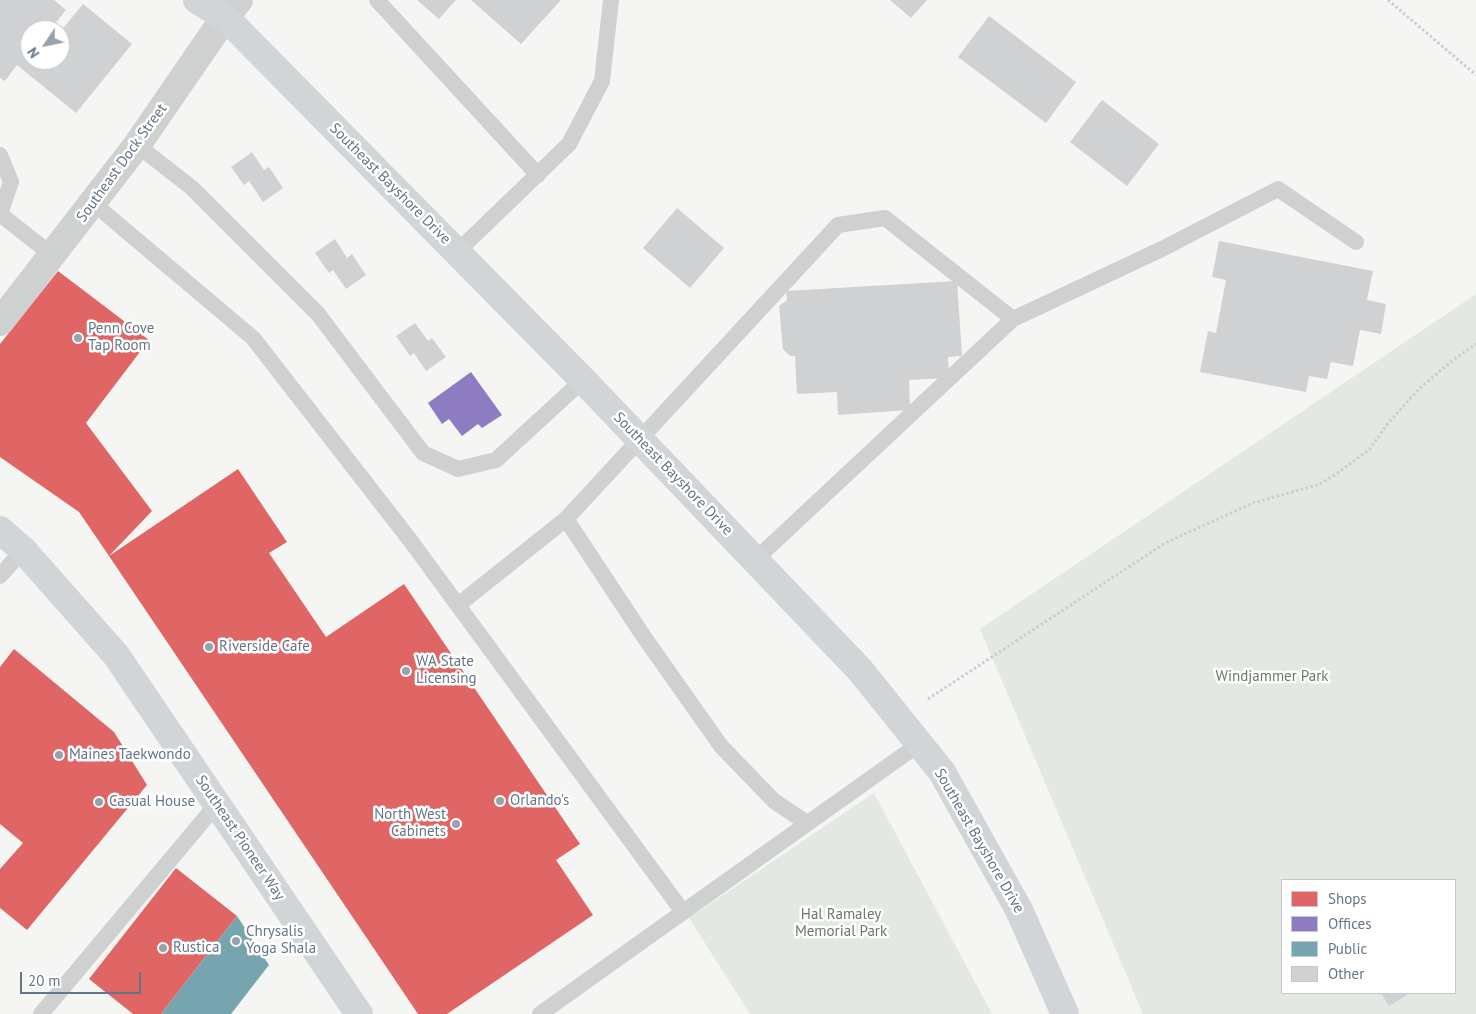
<!DOCTYPE html>
<style>
body{margin:0}
#map{position:relative;width:1476px;height:1014px;overflow:hidden;background:#f5f5f4;font-family:"PT Sans",sans-serif}
canvas{display:block}
.legend{position:absolute;left:1281px;top:879px;width:175px;height:115px;box-sizing:border-box;background:#fff;border:1px solid #c1c8ce;margin:0;padding:6px 9px;list-style:none;font-size:15px;color:#647585}
.legend li{display:flex;align-items:center;gap:10px;height:25px}
.legend b{width:25px;border:1px solid #c1c8ce}
.north{position:absolute;left:20px;top:20px;width:50px;height:50px;box-sizing:border-box;background:#fff;border:1px solid #c1c8ce;border-radius:50%;rotate:236deg;font-size:14px;font-weight:700;line-height:20px;text-align:center;color:#647585}
.north::after{content:'';display:block;margin:auto;width:18px;height:22px;background:#97a2ac;clip-path:polygon(50% 0,100% 100%,50% 72%,0 100%)}
.scale{position:absolute;left:20px;top:972px;width:121px;height:22px;box-sizing:border-box;border:2px solid #647585;border-top:0;padding-left:6px;font-size:15px;line-height:18px;white-space:nowrap;color:#647585;-webkit-text-stroke:4px #fff;paint-order:stroke}
</style>
<div id="map">
<canvas width="1476" height="1014"></canvas>
<ul class="legend">
<li><b style="height:14px;background:#e06666"></b>Shops</li>
<li><b style="height:14px;background:#8e7cc3"></b>Offices</li>
<li><b style="height:14px;background:#76a5af"></b>Public</li>
<li><b style="height:14px;background:#d0d1d2"></b>Other</li>
</ul>
<div class="north">N</div>
<div class="scale">20 m</div>
</div>
<script>
const ctx = document.querySelector('canvas').getContext('2d');
ctx.lineJoin = 'round';
function fill(path, color) { ctx.fillStyle = color; ctx.fill(path, 'evenodd'); }
function strokePath(path, color, width, dash) { ctx.strokeStyle = color; ctx.lineWidth = width; ctx.lineCap = dash ? 'butt' : 'round'; ctx.setLineDash(dash || []); ctx.stroke(path); }
function label(font, color, halo, rows, align = 'center') {
  ctx.font = font + ' "PT Sans",sans-serif'; ctx.lineWidth = 5; ctx.setLineDash([]); ctx.textBaseline = 'middle'; ctx.strokeStyle = halo; ctx.fillStyle = color; for (const [text, x, y, turn = 0] of rows) {
    ctx.save(); ctx.translate(x, y); ctx.rotate((+turn || 0) * Math.PI / 180); ctx.textAlign = isNaN(turn) ? turn : align; if (halo) ctx.strokeText(text, 0, 0); ctx.fillText(text, 0, 0); ctx.restore();
  }
}
fill(new Path2D(`
 M 1476,294 L 1476,1014 L 1143,1014 L 980,629 ZM 1282,880 L 1455,880 L 1455,993 L 1282,993 Z
 M 874,793 L 992,1014 L 750,1014 L 689,918 Z`), '#e4e8e2');
fill(new Path2D(`
 M 58,271 L 149,340 L 86,423 L 152,511 L 109,556 L 238,469 L 287,542 L 269,553 L 326,637 L 404,584 L 580,844 L 556,860 L 593,915 L 447,1014 L 418,1014 L 109,556 L 79,512 L 0,457 L 0,344 Z
 M 14,649 L 114,732 L 147,785 L 27,930 L 0,908 L 0,869 L 23,843 L 0,824 L 0,667 Z
 M 176,868 L 237,916 L 161,1014 L 133,1014 L 89,979 Z`), '#e06666');
fill(new Path2D(`
 M 471,372 L 502,415 L 482,428 L 478,424 L 462,436 L 449,419 L 442,424 L 428,403 Z`), '#8e7cc3');
fill(new Path2D(`
 M 237,916 L 269,965 L 231,1014 L 161,1014 Z`), '#76a5af');
fill(new Path2D(`
 M 0,0 L 54,0 L 66,10 L 50,30 L 30,30 L 30,60 L 60,60 L 60,32 L 83,4 L 132,44 L 76,113 L 17,65 L 5,81 L 0,78 Z
 M 417,0 L 456,0 L 439,19 Z
 M 471,0 L 561,0 L 521,44 Z
 M 890,0 L 927,0 L 911,18 Z
 M 989,16 L 1076,82 L 1046,123 L 958,57 Z
 M 1102,100 L 1159,144 L 1127,186 L 1070,142 Z
 M 252,152 L 264,170 L 269,167 L 283,188 L 263,202 L 249,181 L 244,185 L 231,167 Z
 M 677,208 L 724,248 L 690,288 L 643,248 Z
 M 335,239 L 347,258 L 352,254 L 366,275 L 346,289 L 333,270 L 329,273 L 315,253 Z
 M 1219,241 L 1373,271 L 1367,300 L 1386,304 L 1381,334 L 1360,330 L 1353,366 L 1331,362 L 1327,379 L 1309,376 L 1306,392 L 1200,372 L 1208,331 L 1216,333 L 1226,280 L 1212,277 Z
 M 957,281 L 962,356 L 948,357 L 949,378 L 909,380 L 910,410 L 838,415 L 837,392 L 797,394 L 795,356 L 790,356 L 783,349 L 779,306 L 787,300 L 786,291 Z
 M 415,323 L 428,341 L 432,338 L 446,357 L 426,371 L 414,353 L 410,356 L 396,336 Z
 M 1381,993 L 1410,993 L 1389,1006 Z`), '#d0d1d2');
strokePath(new Path2D(`
 M 1388,0 L 1476,75
 M 928,699 L 1165,543 L 1253,503 L 1320,484 L 1336,474 L 1369,450 L 1389,422 L 1420,388 L 1453,360 L 1476,344`), '#cccdcd', 3, [2.5, 2.5]);
strokePath(new Path2D(`
 M 377,0 L 538,175
 M 137,145 L 192,188 L 318,314 L 423,453 L 458,469 L 496,460 L 583,380
 M 0,155 L 11,182 L 0,214 L 52,255
 M 93,203 L 253,338 L 410,540 L 683,912
 M 457,252 L 569,144 L 602,81 L 611,0
 M 755,560 L 1013,319 L 1162,249 L 1278,189 L 1356,242
 M 0,576 L 23,550
 M 458,605 L 566,519
 M 807,823 L 774,801 L 721,746 L 644,637 L 566,519 L 838,225 L 885,218 L 1013,319
 M 41,1014 L 217,804
 M 540,1014 L 919,744`), '#cfd0d0', 16);
strokePath(new Path2D(`
 M 0,322 L 137,145 L 225,17 L 239,0`), '#cfd0d0', 28);
strokePath(new Path2D(`
 M 197,0 L 225,17 L 583,380 L 860,670 L 942,772 L 1019,910 L 1065,1014
 M 0,530 L 23,550 L 116,655 L 359,1014`), '#d2d5d7', 28);
for (const [x, y, r, color] of [
 [78,338,5,"#97a2ac"],
 [209,647,5,"#97a2ac"],
 [406,671,5,"#97a2ac"],
 [59,755,5,"#97a2ac"],
 [500,801,5,"#97a2ac"],
 [99,802,5,"#97a2ac"],
 [456,824,5,"#97a2ac"],
 [236,941,5,"#97a2ac"],
 [163,948,5,"#97a2ac"]
]) { const dot = new Path2D(); dot.arc(x, y, r, 0, 2 * Math.PI); ctx.fillStyle = color; ctx.fill(dot); strokePath(dot, '#fff', 2); }
label('15px', '#647585', '#fff', [
 ["Southeast Dock Street",122,163,-54],
 ["Southeast Bayshore Drive",390,184,45],
 ["Southeast Bayshore Drive",673,474,46],
 ["Southeast Pioneer Way",240,838,56],
 ["Southeast Bayshore Drive",979,841,60]
]);
label('15px', '#647585', '#fff', [
 ["Penn Cove",88,329],
 ["Tap Room",88,346],
 ["Riverside Cafe",219,647],
 ["WA State",416,662],
 ["Licensing",416,679],
 ["Maines Taekwondo",69,755],
 ["Orlando's",510,801],
 ["Casual House",109,802],
 ["North West",446,815,"right"],
 ["Cabinets",446,832,"right"],
 ["Chrysalis",246,932],
 ["Yoga Shala",246,949],
 ["Rustica",173,948]
], 'left');
label('15px', '#677c63', '#fff', [
 ["Windjammer Park",1272,677],
 ["Hal Ramaley",841,915],
 ["Memorial Park",841,932]
]);
</script>
